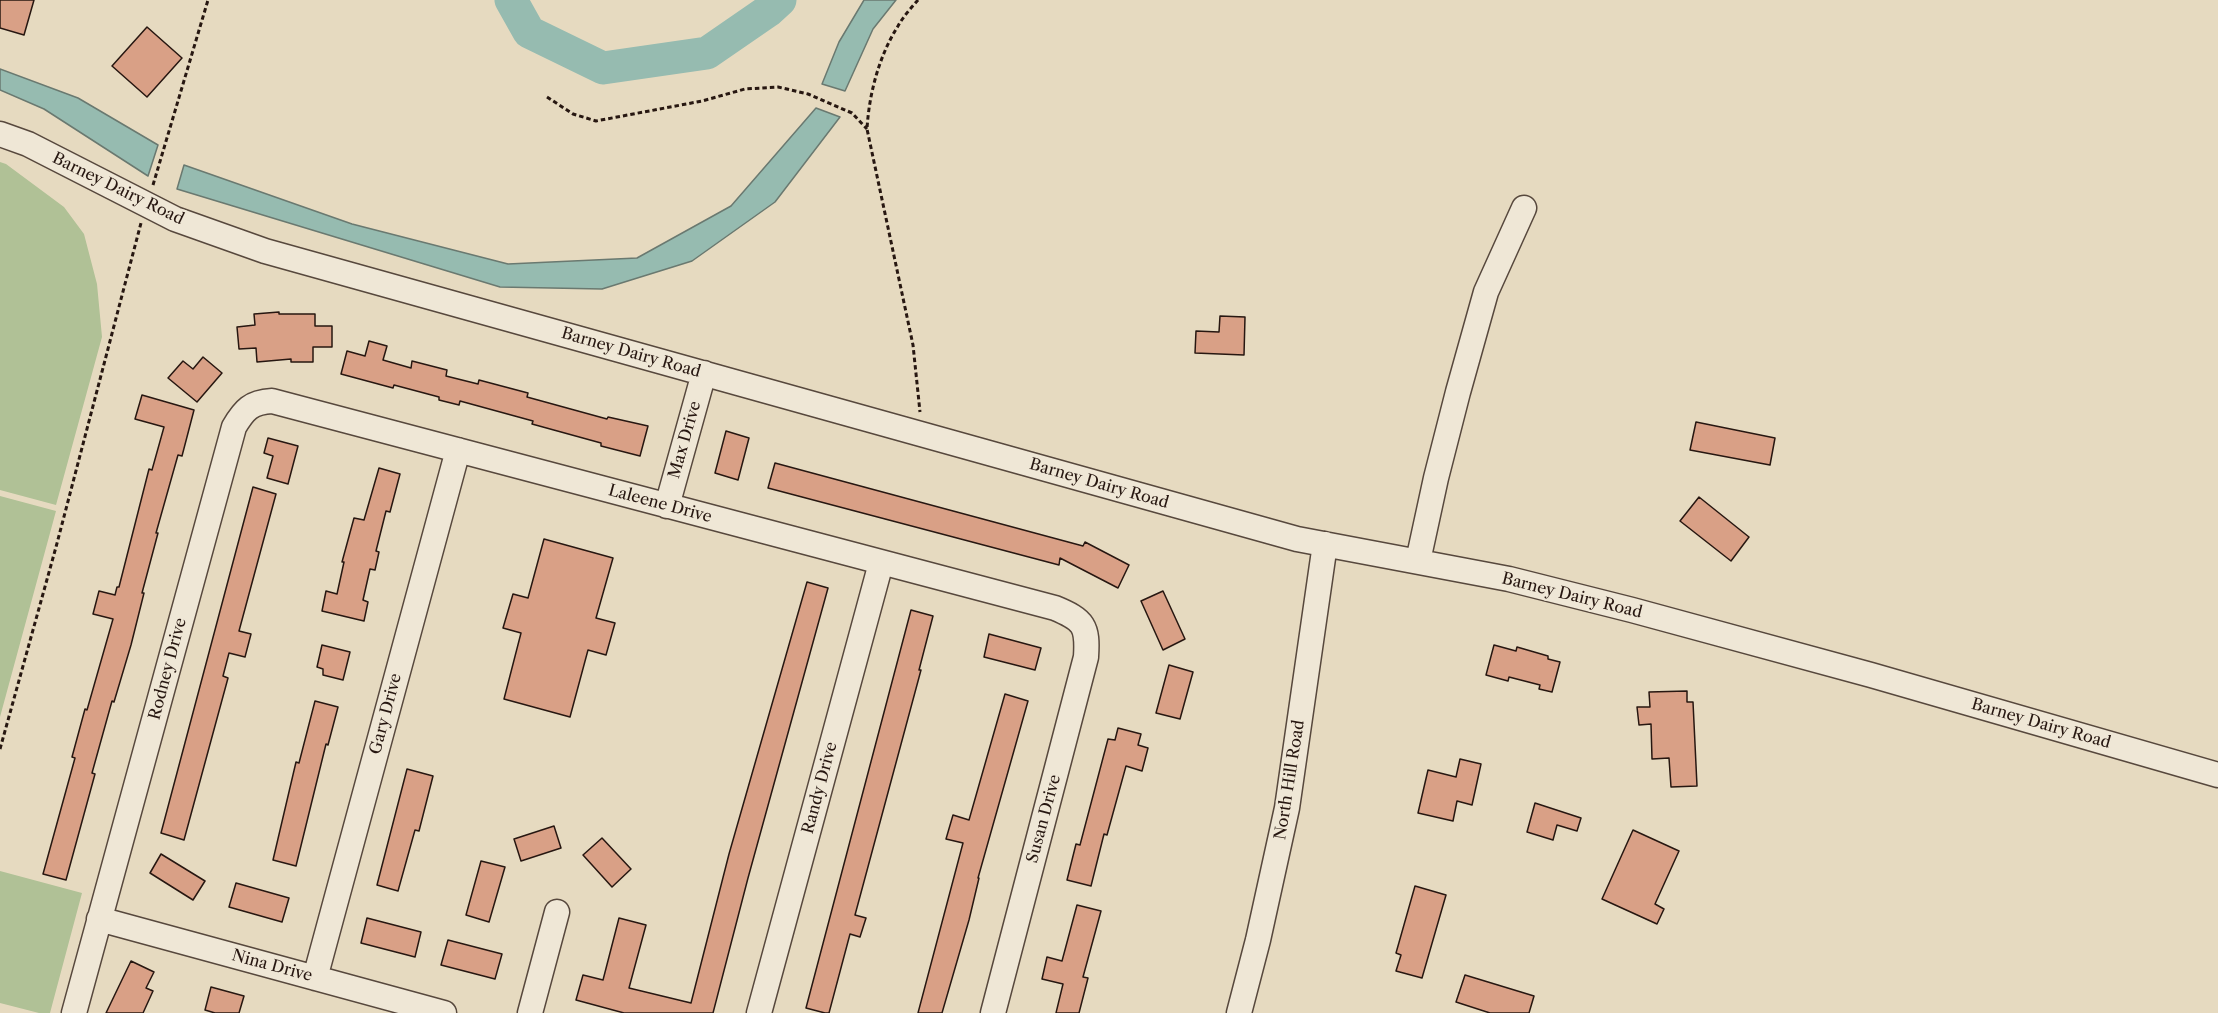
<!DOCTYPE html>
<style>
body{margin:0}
canvas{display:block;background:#e6dac0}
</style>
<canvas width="2218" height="1013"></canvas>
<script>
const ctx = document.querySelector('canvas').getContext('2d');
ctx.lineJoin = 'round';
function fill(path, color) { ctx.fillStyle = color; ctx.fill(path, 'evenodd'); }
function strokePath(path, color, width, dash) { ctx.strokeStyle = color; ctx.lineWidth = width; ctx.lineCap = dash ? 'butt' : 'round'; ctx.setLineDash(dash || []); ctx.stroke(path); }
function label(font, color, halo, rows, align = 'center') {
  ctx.font = font + ' "Libre Caslon Text",serif'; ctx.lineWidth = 4.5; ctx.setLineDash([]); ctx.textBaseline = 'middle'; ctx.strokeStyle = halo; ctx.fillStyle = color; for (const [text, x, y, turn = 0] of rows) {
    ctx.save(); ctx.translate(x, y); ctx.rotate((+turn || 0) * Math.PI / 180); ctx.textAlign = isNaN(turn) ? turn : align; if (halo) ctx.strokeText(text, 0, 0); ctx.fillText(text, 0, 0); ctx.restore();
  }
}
fill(new Path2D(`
 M 0,162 L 6,164 L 64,207 L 84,234 L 97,284 L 102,337 L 56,505 L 0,490 Z
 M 0,496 L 56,511 L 0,717 Z
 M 0,871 L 82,893 L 50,1013 L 39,1013 L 0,1003 Z`), '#b0c196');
const water = new Path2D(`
 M 864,0 L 896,0 L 873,29 L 845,91 L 822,84 L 839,42 Z
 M 0,69 L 78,98 L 158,145 L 148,176 L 44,109 L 0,90 Z
 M 816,108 L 840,117 L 775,202 L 692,261 L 602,289 L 500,287 L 177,189 L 184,165 L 352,224 L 508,264 L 637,258 L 731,206 Z`);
fill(water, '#96bbb0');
strokePath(water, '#6a7970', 1.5);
strokePath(new Path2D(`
 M 511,0 L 529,32 L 603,68 L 707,53 L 768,11 L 780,0`), '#96bbb0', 33);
const building = new Path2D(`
 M 0,0 L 34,0 L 24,35 L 0,28 Z
 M 147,27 L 182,58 L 147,97 L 112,66 Z
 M 279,312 L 279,314 L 315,314 L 315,326 L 332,326 L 332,347 L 313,347 L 313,362 L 291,362 L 291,359 L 257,362 L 256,348 L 239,349 L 237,327 L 255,325 L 254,314 Z
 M 1220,316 L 1245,317 L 1244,355 L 1195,353 L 1196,331 L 1219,332 Z
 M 369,341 L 387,346 L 383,360 L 411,368 L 412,361 L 447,370 L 446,376 L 478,384 L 479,380 L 528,393 L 527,397 L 607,419 L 608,417 L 648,426 L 640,456 L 601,446 L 601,443 L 532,424 L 533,421 L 460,401 L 459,405 L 439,400 L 439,397 L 394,385 L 393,388 L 341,374 L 347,351 L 365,356 Z
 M 203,357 L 222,373 L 197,402 L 168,378 L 183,361 L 193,369 Z
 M 142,395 L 194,410 L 182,456 L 178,455 L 156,533 L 158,533 L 142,593 L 144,593 L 131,645 L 114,702 L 112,701 L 92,773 L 95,774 L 66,880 L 43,874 L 75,758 L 72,757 L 85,709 L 87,710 L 113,619 L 93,614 L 99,591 L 115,595 L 117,587 L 119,587 L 149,469 L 152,470 L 164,427 L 135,419 Z
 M 1696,422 L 1775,438 L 1770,465 L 1690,450 Z
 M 726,431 L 749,438 L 738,480 L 715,473 Z
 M 268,438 L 298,446 L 288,484 L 267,478 L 273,456 L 264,453 Z
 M 775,463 L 1083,546 L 1085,542 L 1129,565 L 1118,588 L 1060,558 L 1059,565 L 768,488 Z
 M 379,468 L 400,474 L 390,512 L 386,511 L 376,551 L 379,552 L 375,570 L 370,569 L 363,600 L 368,602 L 364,621 L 322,611 L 326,591 L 337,594 L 344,562 L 342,562 L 354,518 L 364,520 Z
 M 253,487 L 276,494 L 239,631 L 251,634 L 245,657 L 229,653 L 223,676 L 228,678 L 184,840 L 161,833 Z
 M 1699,497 L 1749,537 L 1731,561 L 1680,521 Z
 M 544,539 L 613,558 L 596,618 L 615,623 L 606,655 L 588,650 L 570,717 L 504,699 L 521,633 L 503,628 L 513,594 L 528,598 Z
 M 807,582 L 828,588 L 748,878 L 713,1013 L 624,1013 L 576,1000 L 583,975 L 603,980 L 619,918 L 646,925 L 629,988 L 691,1003 L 729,854 Z
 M 1163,591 L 1185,639 L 1163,650 L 1141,601 Z
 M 911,610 L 933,616 L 919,670 L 921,670 L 855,915 L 866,918 L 860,937 L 850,934 L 829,1013 L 825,1013 L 806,1008 Z
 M 989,634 L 1041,648 L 1035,670 L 984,657 Z
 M 322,645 L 350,652 L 343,680 L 323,675 L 323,669 L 317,667 Z
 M 1494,645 L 1516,651 L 1517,647 L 1548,656 L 1548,659 L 1560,662 L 1552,692 L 1539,689 L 1540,685 L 1509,677 L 1508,681 L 1486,675 Z
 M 1169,665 L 1193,672 L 1180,719 L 1156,713 Z
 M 1687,691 L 1687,702 L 1693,702 L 1697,786 L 1671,787 L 1669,758 L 1652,759 L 1651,724 L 1639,725 L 1637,707 L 1650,707 L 1649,692 Z
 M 1005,694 L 1028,701 L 978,878 L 979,878 L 969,920 L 942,1013 L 918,1013 L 963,843 L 946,839 L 953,815 L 969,820 Z
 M 315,701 L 338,707 L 328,745 L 326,744 L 296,866 L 273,860 L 296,762 L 299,763 Z
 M 1118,728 L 1141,734 L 1138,745 L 1148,748 L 1142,771 L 1126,766 L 1107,835 L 1104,834 L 1091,886 L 1067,880 L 1076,844 L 1080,845 L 1108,739 L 1115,740 Z
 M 1460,759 L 1481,764 L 1472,805 L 1457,801 L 1453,821 L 1418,813 L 1428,770 L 1456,777 Z
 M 407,769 L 433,776 L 419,831 L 415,830 L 398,891 L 377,885 Z
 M 1535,803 L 1581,818 L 1577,831 L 1557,825 L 1553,840 L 1527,832 Z
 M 554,826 L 561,848 L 521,861 L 514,839 Z
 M 1633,830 L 1679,851 L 1655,904 L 1664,909 L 1657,924 L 1602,899 Z
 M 602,838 L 631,869 L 612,887 L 583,855 Z
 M 161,854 L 205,881 L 193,900 L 150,873 Z
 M 481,861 L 505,867 L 489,922 L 466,915 Z
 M 236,883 L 289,898 L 282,922 L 229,907 Z
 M 1415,886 L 1446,895 L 1422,978 L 1396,971 L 1401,955 L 1396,953 Z
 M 1077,905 L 1101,911 L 1083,977 L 1088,978 L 1079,1013 L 1056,1013 L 1063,984 L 1042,979 L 1047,957 L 1062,961 Z
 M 367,918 L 421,932 L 415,957 L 361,943 Z
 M 448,940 L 502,954 L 495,979 L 441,965 Z
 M 131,961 L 154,972 L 146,988 L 153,991 L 143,1013 L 106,1013 Z
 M 1465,975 L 1534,996 L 1529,1013 L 1490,1013 L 1456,1002 Z
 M 211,987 L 244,996 L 239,1013 L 215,1013 L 205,1010 Z`);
fill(building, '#d9a086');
strokePath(building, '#271711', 1.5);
const minor = new Path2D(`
 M 0,134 L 28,144 L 175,219 L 265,251 L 1297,539 L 1509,579 L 1632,610 L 1871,675 L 2218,775
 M 667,506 L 704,373
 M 1418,561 L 1436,478 L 1458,392 L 1486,292 L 1524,208
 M 99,919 L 444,1013
 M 315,978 L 458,450
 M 74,1013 L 234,427 C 244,410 251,402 272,401 L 1055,608 C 1084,620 1088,626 1086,657 L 993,1013
 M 530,1013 L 557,912
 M 759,1013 L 881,563
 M 1239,1013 L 1258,940 L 1287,808 L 1325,544`);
strokePath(minor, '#57483d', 27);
strokePath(new Path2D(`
 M 918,0 C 911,8 903,17 898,26 C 879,56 869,94 867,129 L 913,345 L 920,412
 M 547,97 L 573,114 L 596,121 L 702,101 L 745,89 L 778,87 L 808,94 L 852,113 L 867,129
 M 153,185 L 208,0
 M 0,749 L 56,547 L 141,223`), '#271711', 3, [4.5, 3]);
strokePath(minor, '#efe7d6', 24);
label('16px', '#271711', '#efe7d6', [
 ["Barney Dairy Road",118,189,26],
 ["Barney Dairy Road",631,353,16],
 ["Max Drive",685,440,-74],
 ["Barney Dairy Road",1099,484,16],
 ["Laleene Drive",660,504,15],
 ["Barney Dairy Road",1572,596,14],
 ["Rodney Drive",168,669,-75],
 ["Gary Drive",386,714,-75],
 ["Barney Dairy Road",2041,724,16],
 ["North Hill Road",1290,780,-81],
 ["Randy Drive",820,788,-75],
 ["Susan Drive",1044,819,-75],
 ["Nina Drive",272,966,15]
]);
</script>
